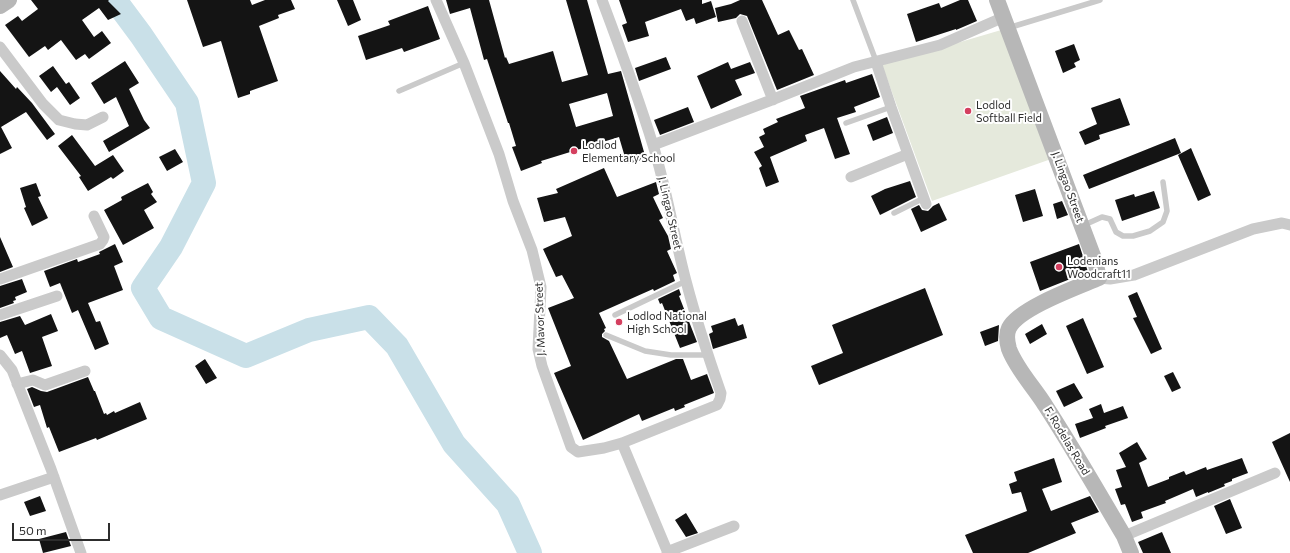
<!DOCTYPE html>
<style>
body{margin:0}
#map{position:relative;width:1290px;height:553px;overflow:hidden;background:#fff;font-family:Commissioner,sans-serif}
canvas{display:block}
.scale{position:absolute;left:12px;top:523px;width:98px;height:18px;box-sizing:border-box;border:2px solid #2d2d2d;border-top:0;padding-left:5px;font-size:12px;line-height:14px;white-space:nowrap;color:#2d2d2d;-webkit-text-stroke:3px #fff;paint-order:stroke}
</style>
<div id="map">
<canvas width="1290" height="553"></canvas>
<div class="scale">50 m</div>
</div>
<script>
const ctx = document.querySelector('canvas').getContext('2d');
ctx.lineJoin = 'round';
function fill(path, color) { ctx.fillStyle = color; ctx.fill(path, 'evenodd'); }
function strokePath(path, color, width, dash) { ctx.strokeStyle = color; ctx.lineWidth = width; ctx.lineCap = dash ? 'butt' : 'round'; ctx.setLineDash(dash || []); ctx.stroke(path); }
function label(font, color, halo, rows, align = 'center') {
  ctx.font = font + ' Commissioner,sans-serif'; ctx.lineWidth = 4; ctx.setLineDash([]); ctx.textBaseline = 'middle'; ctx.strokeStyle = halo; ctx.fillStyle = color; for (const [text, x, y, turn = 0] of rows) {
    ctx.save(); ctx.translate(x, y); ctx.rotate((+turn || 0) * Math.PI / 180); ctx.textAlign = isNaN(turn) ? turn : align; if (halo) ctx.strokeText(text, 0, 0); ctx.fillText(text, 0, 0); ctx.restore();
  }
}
fill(new Path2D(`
 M 1008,28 L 1054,158 L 932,201 L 882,65 Z`), '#e5e9dc');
strokePath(new Path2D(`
 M 115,0 L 141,35 L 187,103 L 204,183 L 171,247 L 143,288 L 161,318 L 246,356 L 309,330 L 369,317 L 397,346 L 454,444 L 508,504 L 530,553`), '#c9e0e8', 24);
fill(new Path2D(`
 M 31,0 L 109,0 L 108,1 L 121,14 L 108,20 L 99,8 L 82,20 L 94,37 L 102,31 L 111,43 L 89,59 L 85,54 L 76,60 L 61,40 L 48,50 L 45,46 L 29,57 L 5,25 L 18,16 L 22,21 L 38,9 Z
 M 187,0 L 250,0 L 252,5 L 265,0 L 291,0 L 295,9 L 278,15 L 279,18 L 259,26 L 278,81 L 250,91 L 250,94 L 238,98 L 221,41 L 203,47 Z
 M 337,0 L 353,0 L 361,20 L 348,26 Z
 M 446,0 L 489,0 L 505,58 L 506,57 L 509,64 L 553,51 L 562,82 L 588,75 L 566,0 L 587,0 L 608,74 L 621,71 L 646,159 L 627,164 L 619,137 L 541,161 L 542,163 L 521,171 L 512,147 L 516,146 L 509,123 L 508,123 L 487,59 L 484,60 L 470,8 L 450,14 ZM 607,93 L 613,116 L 576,127 L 569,104 Z
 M 619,0 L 702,0 L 702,4 L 711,1 L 716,17 L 696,24 L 694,18 L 686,21 L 681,9 L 645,22 L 649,36 L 628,42 L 622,25 L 627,23 Z
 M 740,0 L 762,0 L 778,35 L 789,30 L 799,50 L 802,49 L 814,75 L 777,90 L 747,16 L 740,14 L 736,18 L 718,22 L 715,8 L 731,4 Z
 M 960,0 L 968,0 L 977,21 L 956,30 L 956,29 L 916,42 L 907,14 L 939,3 L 941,8 Z
 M 428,6 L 440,39 L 404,52 L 402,48 L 366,60 L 358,36 L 390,25 L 388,21 Z
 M 1074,44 L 1080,60 L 1074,63 L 1076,67 L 1063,73 L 1055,51 Z
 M 666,57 L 671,69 L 639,81 L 635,68 Z
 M 125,61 L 139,83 L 129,89 L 144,120 L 150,128 L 109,152 L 103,141 L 129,126 L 116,97 L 104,104 L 91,83 Z
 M 728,62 L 731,69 L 750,62 L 755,73 L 735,80 L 742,95 L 711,109 L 697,76 Z
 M 53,66 L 66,84 L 69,82 L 80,98 L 70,105 L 57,87 L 51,92 L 39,76 Z
 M 0,71 L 16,89 L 17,87 L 32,103 L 55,134 L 47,140 L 26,112 L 1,127 L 12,148 L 0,154 Z
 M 872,74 L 880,97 L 854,107 L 856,112 L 837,118 L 850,154 L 835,159 L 824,128 L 805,135 L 807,141 L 770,157 L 779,182 L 766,187 L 759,168 L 762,166 L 754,152 L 764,147 L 759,137 L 765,134 L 763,129 L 778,122 L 776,119 L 805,108 L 800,96 L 845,80 L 846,83 Z
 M 1120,98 L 1130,125 L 1099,135 L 1100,139 L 1085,145 L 1079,132 L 1097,124 L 1091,108 Z
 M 688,107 L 694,122 L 660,135 L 654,120 Z
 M 887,117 L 893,133 L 873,141 L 867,125 Z
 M 72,135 L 95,166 L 113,155 L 124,171 L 113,179 L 111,177 L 88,191 L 79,177 L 81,176 L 58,146 Z
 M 1175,138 L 1181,153 L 1089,189 L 1083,175 Z
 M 1191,148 L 1211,195 L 1198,201 L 1178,155 Z
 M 175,149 L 183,162 L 167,171 L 159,157 Z
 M 604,168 L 617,197 L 656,182 L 659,194 L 653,197 L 663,218 L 659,220 L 668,236 L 671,249 L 667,251 L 677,273 L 673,275 L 675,281 L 654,291 L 653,289 L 599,313 L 606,328 L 604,329 L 605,331 L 602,334 L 602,337 L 609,341 L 627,379 L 676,359 L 683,359 L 691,380 L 707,374 L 714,393 L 684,405 L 685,407 L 675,411 L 674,408 L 642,421 L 639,414 L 583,440 L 554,373 L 571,366 L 548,308 L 574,298 L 562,275 L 556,277 L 543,249 L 572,236 L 565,217 L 544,222 L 537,198 L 558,193 L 556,189 Z
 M 910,181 L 916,197 L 880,215 L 871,196 L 885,189 Z
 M 36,183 L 41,196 L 38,197 L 48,218 L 32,226 L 24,208 L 26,207 L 20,188 Z
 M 148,183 L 153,192 L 151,194 L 157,202 L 144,210 L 154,228 L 123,245 L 104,210 L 122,200 L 121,197 Z
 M 1035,189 L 1043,216 L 1023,222 L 1015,195 Z
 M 1154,191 L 1160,208 L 1122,221 L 1115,200 L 1134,194 L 1135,197 Z
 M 1062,201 L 1068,215 L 1057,219 L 1053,204 Z
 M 939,203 L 947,220 L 921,232 L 911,209 L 919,205 L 922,210 L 928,211 L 933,206 Z
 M 0,237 L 13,267 L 0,272 Z
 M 115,244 L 123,262 L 114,266 L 123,290 L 88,303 L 96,322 L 100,321 L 109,344 L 95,350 L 78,310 L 72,313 L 60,283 L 50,287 L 44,271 L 77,259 L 78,262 L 100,254 L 99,252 Z
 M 1079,244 L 1088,272 L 1040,291 L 1030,262 Z
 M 22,279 L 27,292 L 15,297 L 16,300 L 13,301 L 14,303 L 0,308 L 0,286 Z
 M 925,288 L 943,335 L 819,385 L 811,366 L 843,353 L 832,325 Z
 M 679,289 L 681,295 L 679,296 L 697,342 L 680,348 L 662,303 L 660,304 L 658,299 Z
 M 1137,292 L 1162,349 L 1151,354 L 1133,318 L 1137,317 L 1128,296 Z
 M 51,314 L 58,331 L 42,337 L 52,366 L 30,373 L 22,351 L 15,354 L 7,335 L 0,338 L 0,322 L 20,316 L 25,325 Z
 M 735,318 L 738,326 L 743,324 L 747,338 L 713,349 L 709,334 L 713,332 L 711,326 Z
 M 1083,318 L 1104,367 L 1087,374 L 1066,326 Z
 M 1042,324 L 1047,334 L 1030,344 L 1025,334 Z
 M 999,325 L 998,341 L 985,346 L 980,332 Z
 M 205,359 L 217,378 L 206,384 L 195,366 Z
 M 1173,372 L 1181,388 L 1172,392 L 1164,376 Z
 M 88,377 L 94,391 L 95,391 L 104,414 L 106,413 L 107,415 L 114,411 L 115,413 L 140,402 L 147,419 L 97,440 L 96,438 L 59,452 L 49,427 L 47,428 L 40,405 L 34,407 L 27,389 L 32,387 L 41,391 L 47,392 Z
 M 1074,383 L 1083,398 L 1064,407 L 1056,391 Z
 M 1101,404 L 1104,413 L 1123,406 L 1128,418 L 1105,426 L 1106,428 L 1080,438 L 1075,424 L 1093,418 L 1089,409 Z
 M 1290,433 L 1290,482 L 1272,442 Z
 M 1137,442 L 1147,459 L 1139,463 L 1148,487 L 1169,479 L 1169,477 L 1184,471 L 1186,475 L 1206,467 L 1207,470 L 1242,458 L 1248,473 L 1232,479 L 1232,481 L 1224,484 L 1225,486 L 1208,493 L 1208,492 L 1196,497 L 1193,489 L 1165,501 L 1166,503 L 1141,512 L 1143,518 L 1132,522 L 1125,504 L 1121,505 L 1115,489 L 1122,487 L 1116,470 L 1126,467 L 1119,453 Z
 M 1054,458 L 1062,482 L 1042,489 L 1051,511 L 1090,496 L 1099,512 L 1071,523 L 1076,533 L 1028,553 L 973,553 L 965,535 L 1027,511 L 1021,492 L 1012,494 L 1009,484 L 1017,481 L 1014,472 Z
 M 40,496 L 46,511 L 30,516 L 24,502 Z
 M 1230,499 L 1242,528 L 1226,534 L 1214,506 Z
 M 686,513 L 698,533 L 686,537 L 675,520 Z
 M 66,532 L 71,546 L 43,553 L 39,539 Z
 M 1162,532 L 1171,553 L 1143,553 L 1138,542 Z`), '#141414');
strokePath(new Path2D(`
 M 853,0 L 876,61
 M 1008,28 L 1100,0
 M 399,91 L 464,63
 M 846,123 L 891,107
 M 894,213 L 924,198
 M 1082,226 L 1102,217 L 1110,219 L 1116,232 L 1123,236 L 1133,236 L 1150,231 L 1163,222 L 1167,211 L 1163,182
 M 615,315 L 686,281
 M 606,335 L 645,351 L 671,355 L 708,355`), '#cacaca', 5.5);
strokePath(new Path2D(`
 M 436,0 L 464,63 L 499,154 L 513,201 L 532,250 L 541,287 L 538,349 L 542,366 L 571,447 L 578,452 L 604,448 L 622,443 L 717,405 L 720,399 L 721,393 C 708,356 696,319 686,281 C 674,236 667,190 653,145 C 638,96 620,48 602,0
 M 742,21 L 773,100
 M 0,47 L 43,104 L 59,120 L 75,124 L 87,125 L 103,117
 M 876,62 L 891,107 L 926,204
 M 653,145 L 769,101 L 854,67 L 940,45 L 1004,17
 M 851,177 L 908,154
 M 1099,278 L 1110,279 L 1134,275 L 1253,229 L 1282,223 L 1290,225
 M 0,279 L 100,244 L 103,240 L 104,237 L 94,216
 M 0,315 L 57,296
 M 0,355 L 12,370 L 51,469 L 81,553
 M 17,384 L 33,380 L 45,385 L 85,371
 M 622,443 L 668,553
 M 0,495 L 54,477
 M 1124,536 L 1275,473
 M 667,552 L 734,526`), '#cacaca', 11);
strokePath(new Path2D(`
 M 997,0 L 1095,261 L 1099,278 C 1078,287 1019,308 1009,328 C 1006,334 1007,342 1009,349 C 1017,370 1034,387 1045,405 C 1073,448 1098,492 1124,536 L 1131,553
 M 0,6 L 9,0`), '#b7b7b7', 16);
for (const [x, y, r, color] of [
 [968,111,4,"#d43f5f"],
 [574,151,4,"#d43f5f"],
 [1059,267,4,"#d43f5f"],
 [619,322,4,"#d43f5f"]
]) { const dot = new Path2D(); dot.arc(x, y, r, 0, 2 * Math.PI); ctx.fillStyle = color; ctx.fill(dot); strokePath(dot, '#fff', 1.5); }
label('11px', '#2d2d2d', '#fff', [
 ["Lodlod",976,105],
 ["Softball Field",976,118],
 ["Lodlod",582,145],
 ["Elementary School",582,158],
 ["Lodenians",1067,261],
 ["Woodcraft11",1067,274],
 ["Lodlod National",627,316],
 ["High School",627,329]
], 'left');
label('11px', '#2d2d2d', '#fff', [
 ["J. Lingao Street",1068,187,70],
 ["J. Lingao Street",670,213,77],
 ["J. Mavor Street",540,319,-92],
 ["F. Rodelas Road",1067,441,59]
]);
</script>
